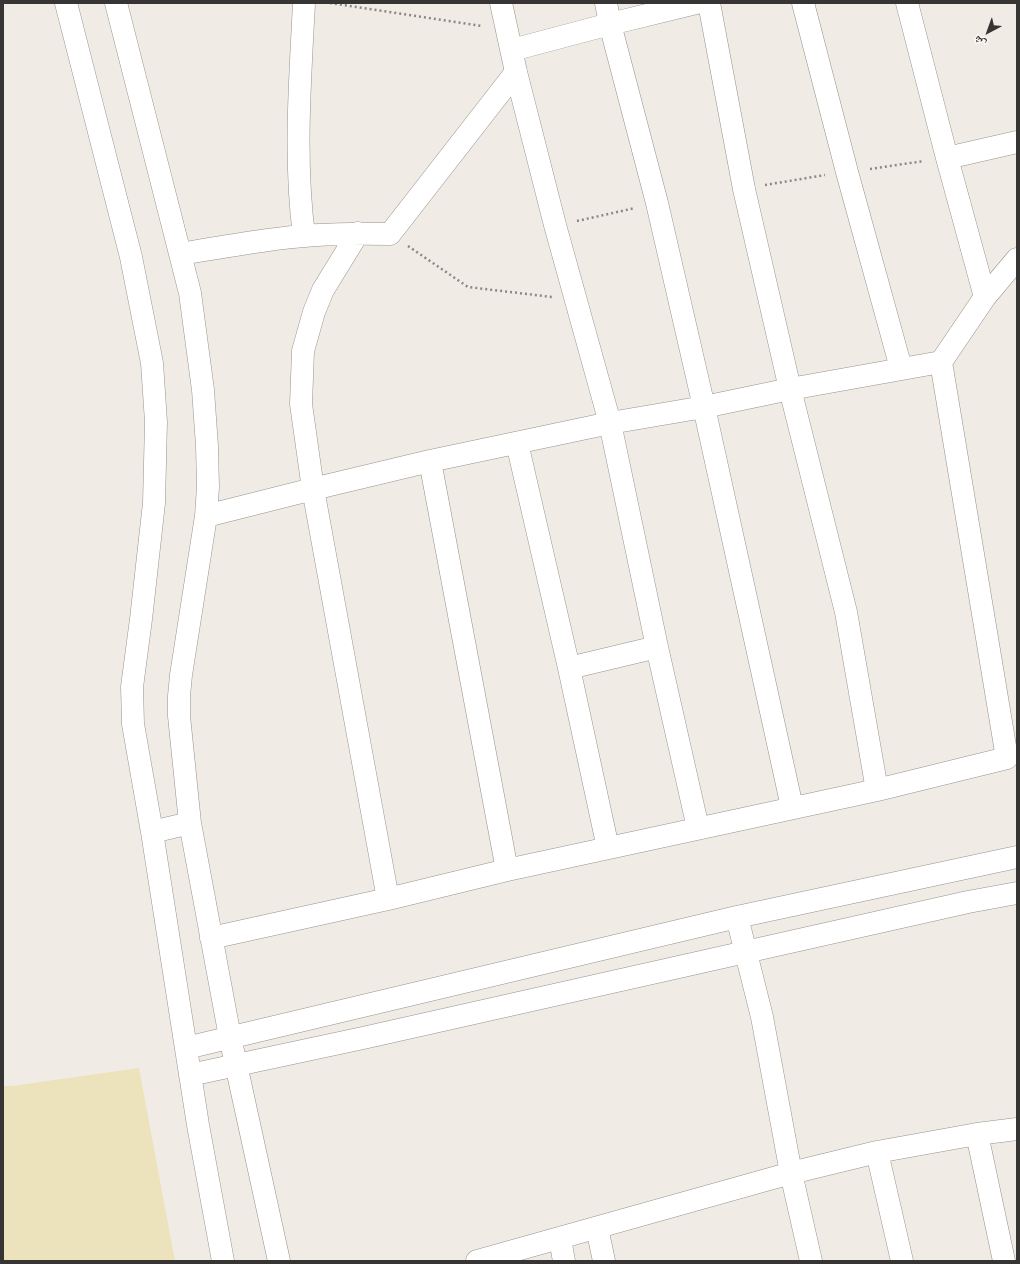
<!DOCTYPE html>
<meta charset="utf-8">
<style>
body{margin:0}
#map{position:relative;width:1020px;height:1264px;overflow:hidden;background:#f1ebe6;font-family:Karla,"Noto Naskh Arabic",sans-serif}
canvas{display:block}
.frame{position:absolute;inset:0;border:4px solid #373533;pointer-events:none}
.north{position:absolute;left:968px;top:12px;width:40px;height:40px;-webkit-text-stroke:3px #fef8f3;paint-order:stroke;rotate:221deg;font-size:11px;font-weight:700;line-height:16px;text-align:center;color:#373533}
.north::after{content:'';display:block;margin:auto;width:14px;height:18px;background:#373533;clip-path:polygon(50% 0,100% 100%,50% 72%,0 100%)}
</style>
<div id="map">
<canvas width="1020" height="1264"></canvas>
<div class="frame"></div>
<div class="north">ش</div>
</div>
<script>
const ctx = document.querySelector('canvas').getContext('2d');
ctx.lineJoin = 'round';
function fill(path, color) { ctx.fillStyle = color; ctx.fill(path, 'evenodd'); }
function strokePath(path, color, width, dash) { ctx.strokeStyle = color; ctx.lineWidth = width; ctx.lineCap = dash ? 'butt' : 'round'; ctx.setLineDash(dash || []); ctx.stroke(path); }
fill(new Path2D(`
 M 139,1068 L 175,1261 L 3,1261 L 3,1086 L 12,1086 Z`), '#ece3bd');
const minor = new Path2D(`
 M 66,3 L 131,257 L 152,363 L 156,422 L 154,503 L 141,619 L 132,687 L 133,724 L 152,832 L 198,1125 L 223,1261
 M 116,3 L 190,293 L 203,390 L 207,446 L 208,487 L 206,516 L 181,675 L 179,696 L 179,716 L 190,823 L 230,1037 L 279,1261
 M 501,3 L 516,72 L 555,225 L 610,423 L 657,647 L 698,828
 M 606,3 L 610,24 L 657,203 L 704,407 L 792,807
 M 709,3 L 744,189 L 790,389 L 846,612 L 877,790
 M 803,3 L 847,172 L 901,368
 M 907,3 L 947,158 L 985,297
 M 512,50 L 610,24 L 696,3
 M 947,158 L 1017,142
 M 358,233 L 323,290 L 314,312 L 303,351 L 301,404 L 313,489 L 430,461 L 610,423 L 704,407 L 790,389 L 941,362 L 985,297 L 1017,259
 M 304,236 C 294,159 300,81 304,3
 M 180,254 C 210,249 239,244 268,240 C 308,234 349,233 390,234 L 516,72
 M 517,443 L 569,668 L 608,848
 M 430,461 L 507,870
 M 206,516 L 313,489 L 388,899 L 507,870 L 877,790 L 1007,758 L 941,362
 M 569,668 L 657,647
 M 152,832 L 190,823
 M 737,917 L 762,1017 L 791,1173 L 811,1261
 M 211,938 L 388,899
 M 186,1048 L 737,917 L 1017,857
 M 190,1075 L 363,1038 L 968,902 L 1017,893
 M 977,1134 L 1017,1129
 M 877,1152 L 902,1261
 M 597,1228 L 604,1261
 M 560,1239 L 564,1261
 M 477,1261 L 791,1173 L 877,1152 L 977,1134 L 1004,1261`);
strokePath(minor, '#97928d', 23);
strokePath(new Path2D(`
 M 330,3 L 482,26
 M 870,169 L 924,161
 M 765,185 L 825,175
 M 577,221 L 635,208
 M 408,246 L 468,287 L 552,297`), '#8b8784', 2.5, [2, 3]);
strokePath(minor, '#fff', 22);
</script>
